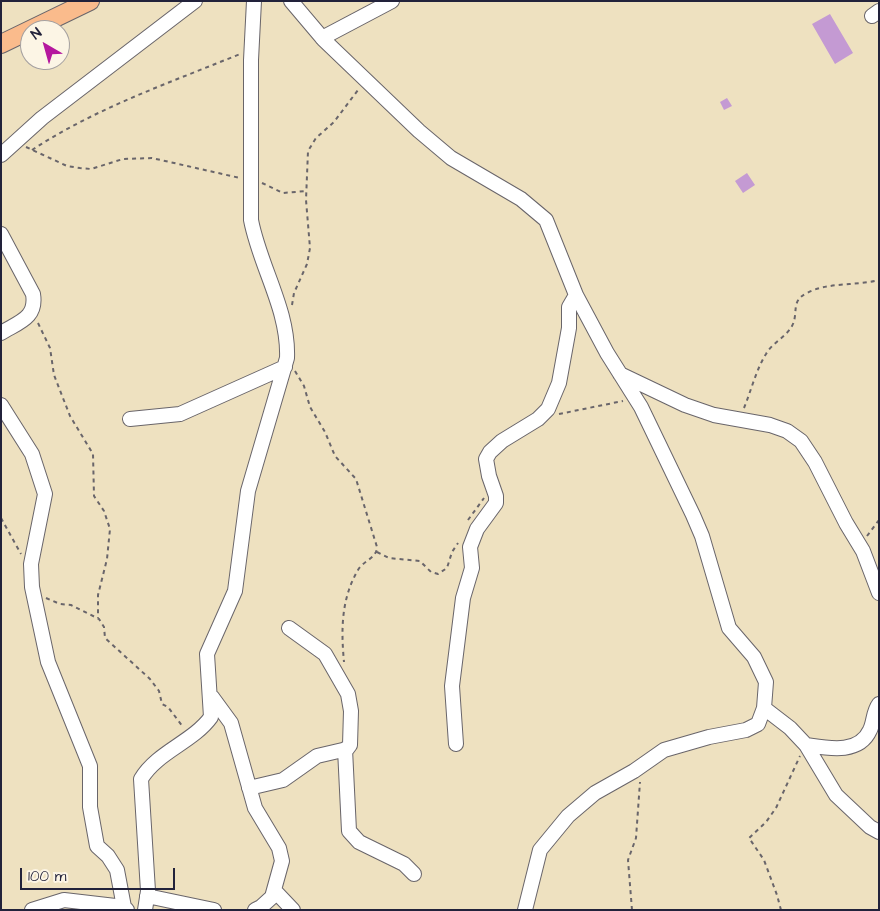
<!DOCTYPE html>
<style>
body{margin:0}
#map{position:relative;width:880px;height:911px;overflow:hidden;background:#eee1c0;font-family:"Architects Daughter",sans-serif}
canvas{display:block}
.frame{position:absolute;inset:0;border:2px solid #22223b;pointer-events:none}
.north{position:absolute;left:20px;top:20px;width:50px;height:50px;box-sizing:border-box;background:#fcf5e5;border:1px solid #a5a1a1;border-radius:50%;rotate:322deg;font-size:14px;font-weight:700;line-height:20px;text-align:center;color:#22223b}
.north::after{content:'';display:block;margin:auto;width:18px;height:22px;background:#b5179e;clip-path:polygon(50% 0,100% 100%,50% 72%,0 100%)}
.scale{position:absolute;left:20px;top:868px;width:155px;height:22px;box-sizing:border-box;border:2px solid #22223b;border-top:0;padding-left:6px;font-size:15px;line-height:18px;white-space:nowrap;color:#22223b;-webkit-text-stroke:4px #fcf5e5;paint-order:stroke}
</style>
<div id="map">
<canvas width="880" height="911"></canvas>
<div class="frame"></div>
<div class="north">N</div>
<div class="scale">100 m</div>
</div>
<script>
const ctx = document.querySelector('canvas').getContext('2d');
ctx.lineJoin = 'round';
function fill(path, color) { ctx.fillStyle = color; ctx.fill(path, 'evenodd'); }
function strokePath(path, color, width, dash) { ctx.strokeStyle = color; ctx.lineWidth = width; ctx.lineCap = dash ? 'butt' : 'round'; ctx.setLineDash(dash || []); ctx.stroke(path); }
fill(new Path2D(`
 M 830,14 L 853,53 L 835,64 L 812,24 Z
 M 727,98 L 732,106 L 724,110 L 720,102 Z
 M 747,173 L 755,185 L 743,193 L 735,181 Z`), '#c49ad3');
const minor = new Path2D(`
 M 291,1 L 324,40 L 419,131 L 451,158 L 521,199 L 546,220 L 576,295 L 607,353 L 641,407 L 693,515 L 702,536 L 729,628 L 754,657 L 766,682 L 764,708 L 758,724 L 746,730 L 709,737 L 664,750 L 634,771 L 595,793 L 568,816 L 540,850 L 525,910
 M 872,16 L 879,11
 M 322,38 L 392,1
 M 1,155 L 42,118 L 195,1
 M 1,234 L 33,294 C 37,318 19,322 1,333
 M 620,374 L 685,405 L 714,415 L 770,425 L 787,431 L 801,441 L 815,462 L 846,523 L 863,551 L 879,593
 M 1,405 L 32,454 L 45,494 L 31,564 L 32,587 L 48,662 L 90,766 L 90,807 L 97,846 L 108,856 L 117,870 L 124,907 L 127,910
 M 130,419 L 180,414 L 285,367
 M 212,697 L 231,723 L 255,808 L 279,848 L 282,861 L 272,897 L 261,907 L 255,910
 M 764,708 L 790,728 L 806,745 L 836,795 L 870,827 L 879,832
 M 456,744 L 452,686 L 463,598 L 472,568 L 470,547 L 477,529 L 496,503 L 496,496 L 489,476 L 486,459 L 490,452 L 502,441 L 538,419 L 548,409 L 559,383 L 569,328 L 569,307 L 576,295
 M 806,745 C 827,748 859,755 870,730 C 874,722 873,712 879,704
 M 345,749 L 349,831 L 359,842 L 404,864 L 414,874
 M 249,788 L 283,780 L 317,756 L 347,749 L 350,745 L 351,711 L 348,694 L 325,654 L 289,628
 M 274,890 L 293,910
 M 147,896 L 214,910
 M 32,910 L 64,900 L 124,907
 M 145,910 L 148,891 L 141,779 C 157,752 193,742 211,717 L 207,654 L 235,591 L 248,491 L 287,358 C 289,310 260,267 251,220 L 251,60 L 254,1`);
const major = new Path2D(`
 M 1,44 L 90,1`);
strokePath(minor, '#69656a', 16);
strokePath(major, '#69656a', 20);
strokePath(new Path2D(`
 M 26,147 L 67,166 L 80,168 L 91,169 L 123,159 L 152,158 L 240,178
 M 32,150 C 96,108 169,83 240,54
 M 262,183 L 283,193 L 306,191
 M 292,305 L 294,293 L 307,264 L 310,248 L 306,200 L 308,151 L 316,138 L 334,122 L 358,90
 M 38,323 L 50,348 L 54,375 L 70,416 L 93,454 L 94,496 L 104,511 L 110,529 L 107,559 L 98,595 L 98,618
 M 295,371 L 304,386 L 310,407 L 325,432 L 335,456 L 356,479 L 377,547 C 377,558 363,561 358,570 C 341,599 341,630 344,662
 M 744,408 C 751,391 756,370 766,354 C 772,343 786,337 792,326 C 799,313 790,301 807,293 C 827,282 856,286 879,280
 M 559,414 L 623,401
 M 1,518 L 21,554
 M 468,520 L 484,498
 M 867,536 L 879,520
 M 377,552 L 389,558 L 420,561 L 431,572 L 438,574 L 447,568 L 452,552 L 458,543
 M 46,598 L 60,604 L 71,605 L 99,619 L 104,627 L 105,638 L 150,679 L 159,691 L 162,704 L 168,707 L 183,727
 M 632,910 L 628,860 L 636,838 L 640,782
 M 781,910 L 777,895 L 764,860 L 749,838 L 766,822 L 776,808 L 800,756`), '#69656a', 2, [4, 4]);
strokePath(minor, '#fff', 14);
strokePath(major, '#fabb8c', 18);
</script>
